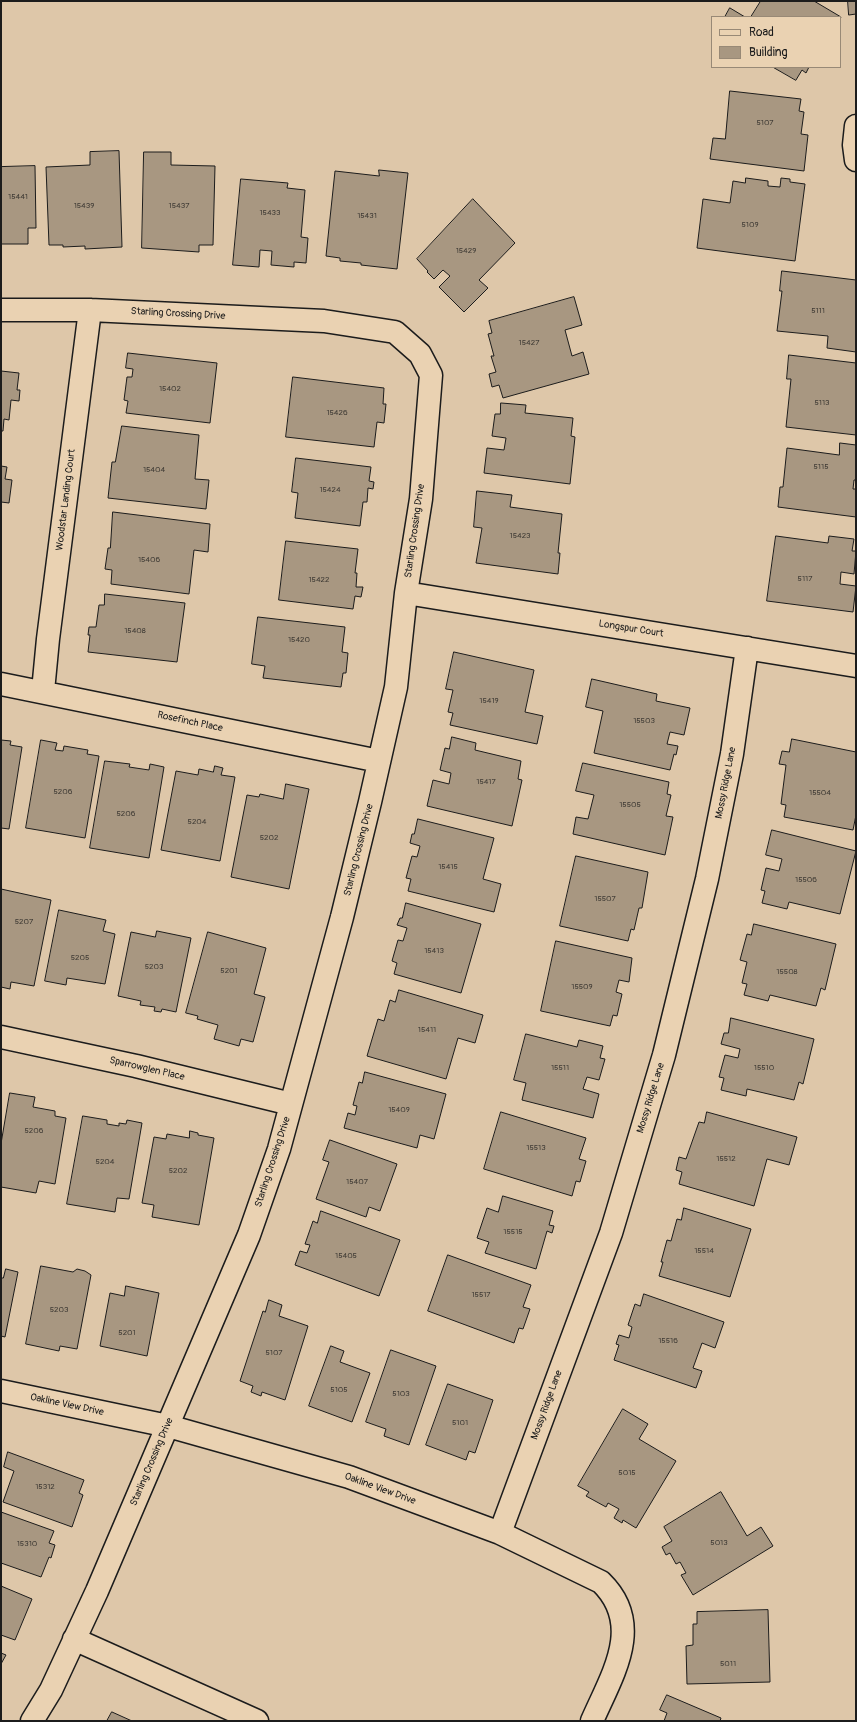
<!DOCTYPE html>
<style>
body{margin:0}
#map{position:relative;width:857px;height:1722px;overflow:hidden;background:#dec7a9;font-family:Pangolin,sans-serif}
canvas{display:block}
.frame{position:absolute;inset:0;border:2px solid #1c1c1c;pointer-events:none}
.legend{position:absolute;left:711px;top:16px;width:130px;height:52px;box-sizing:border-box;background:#ead2b2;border:1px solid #988976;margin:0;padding:5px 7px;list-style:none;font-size:12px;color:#1c1c1c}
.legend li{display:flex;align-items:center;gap:8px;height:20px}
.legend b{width:20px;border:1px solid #988976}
</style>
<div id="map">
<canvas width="857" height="1722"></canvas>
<div class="frame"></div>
<ul class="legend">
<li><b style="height:5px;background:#ead2b2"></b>Road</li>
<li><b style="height:11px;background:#a89781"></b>Building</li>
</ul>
</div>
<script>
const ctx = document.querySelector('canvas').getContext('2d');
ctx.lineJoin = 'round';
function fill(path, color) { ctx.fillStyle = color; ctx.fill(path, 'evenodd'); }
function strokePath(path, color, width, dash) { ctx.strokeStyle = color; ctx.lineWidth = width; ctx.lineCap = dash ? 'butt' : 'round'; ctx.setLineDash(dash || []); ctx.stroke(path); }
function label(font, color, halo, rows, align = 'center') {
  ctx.font = font + ' Pangolin,sans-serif'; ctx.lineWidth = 3.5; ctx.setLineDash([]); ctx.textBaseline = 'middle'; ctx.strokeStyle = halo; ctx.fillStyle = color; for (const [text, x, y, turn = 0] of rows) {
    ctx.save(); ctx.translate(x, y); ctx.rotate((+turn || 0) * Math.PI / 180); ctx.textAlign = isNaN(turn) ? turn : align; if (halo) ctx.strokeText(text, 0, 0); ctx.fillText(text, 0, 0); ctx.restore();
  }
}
const building = new Path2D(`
 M 761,1 L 814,1 L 841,17 L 840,19 L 840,17 L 751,17 Z
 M 848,1 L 856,1 L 856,14 L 849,15 Z
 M 730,8 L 745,17 L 725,17 Z
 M 773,67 L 809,67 L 806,73 L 802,70 L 796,80 Z
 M 730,91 L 801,99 L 799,111 L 804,112 L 801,134 L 808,135 L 804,171 L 710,159 L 713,138 L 725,139 Z
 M 119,151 L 122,247 L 85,249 L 85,246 L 63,247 L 63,245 L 49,245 L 46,167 L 90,165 L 90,152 Z
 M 144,152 L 171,152 L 171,165 L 215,166 L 213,245 L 199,245 L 199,252 L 142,248 Z
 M 35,166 L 36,228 L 28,228 L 28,244 L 1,244 L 1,248 L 1,167 Z
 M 379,170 L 408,173 L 397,269 L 361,265 L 361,263 L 340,261 L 340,258 L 326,256 L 335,171 L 379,176 Z
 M 746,178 L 768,181 L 768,186 L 780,187 L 781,178 L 790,179 L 790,182 L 805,184 L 795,261 L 697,248 L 703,199 L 730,203 L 733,181 L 745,183 Z
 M 241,179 L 288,183 L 287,188 L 305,190 L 301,237 L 308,238 L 306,263 L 294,262 L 294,267 L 271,265 L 272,251 L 260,250 L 259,267 L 233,265 Z
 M 473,199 L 515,243 L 479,280 L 488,288 L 464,312 L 439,287 L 450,276 L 443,270 L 434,279 L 427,272 L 428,271 L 417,259 Z
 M 782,271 L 856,280 L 856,352 L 827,348 L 828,336 L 777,331 L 782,291 L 780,291 Z
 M 574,297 L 582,325 L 565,330 L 572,356 L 583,352 L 589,374 L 503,398 L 499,385 L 492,387 L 489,374 L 496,372 L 491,356 L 494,356 L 488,334 L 492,333 L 489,321 Z
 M 128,353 L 217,363 L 210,423 L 126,413 L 128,401 L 124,400 L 127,377 L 132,377 L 133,369 L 126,368 Z
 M 789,355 L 856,363 L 856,435 L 786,427 L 791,379 L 787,379 Z
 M 1,371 L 19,373 L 17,390 L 20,390 L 19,401 L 11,400 L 9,420 L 4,419 L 3,431 L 1,431 Z
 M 293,377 L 384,388 L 383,404 L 386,404 L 384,423 L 377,422 L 374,447 L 286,437 Z
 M 501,403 L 526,405 L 525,413 L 573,418 L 571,436 L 575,437 L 570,484 L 484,473 L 487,448 L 504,450 L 506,438 L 492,436 L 495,414 L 500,414 Z
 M 122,426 L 199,435 L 195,479 L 209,480 L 206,509 L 108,498 L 112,462 L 115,462 Z
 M 840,443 L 856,445 L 856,480 L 854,480 L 853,489 L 856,489 L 856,517 L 778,507 L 780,487 L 783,487 L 787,448 L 839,455 Z
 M 296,458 L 371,467 L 369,481 L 374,482 L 373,489 L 368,488 L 367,502 L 363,502 L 360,526 L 295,518 L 298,493 L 292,492 Z
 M 1,466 L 7,467 L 5,479 L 12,480 L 9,503 L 1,502 Z
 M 477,491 L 512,495 L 510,507 L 562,514 L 558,553 L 560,553 L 558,574 L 476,563 L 482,528 L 474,527 Z
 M 113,512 L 210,524 L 208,552 L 194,550 L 189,594 L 111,584 L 112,570 L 105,569 L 108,548 L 110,548 Z
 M 776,536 L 828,543 L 829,536 L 854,539 L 852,551 L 856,551 L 854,574 L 841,572 L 840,584 L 856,586 L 853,612 L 767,601 Z
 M 286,541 L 358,549 L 355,573 L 357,573 L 356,587 L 363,587 L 361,597 L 355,596 L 353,609 L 279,600 Z
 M 105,594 L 185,603 L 177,662 L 88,652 L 90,635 L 88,635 L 89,627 L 96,627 L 99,605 L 104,605 Z
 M 258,617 L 345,627 L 342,652 L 348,653 L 346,673 L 343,673 L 341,687 L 263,678 L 265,666 L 252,664 Z
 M 454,652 L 534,670 L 525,712 L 543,716 L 537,744 L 450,725 L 453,713 L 448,712 L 453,690 L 446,689 Z
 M 592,679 L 657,694 L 656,701 L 690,708 L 684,735 L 670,732 L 667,744 L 678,746 L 676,755 L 674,754 L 670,770 L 594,753 L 603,711 L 586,707 Z
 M 452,737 L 476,743 L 475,750 L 521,761 L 518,779 L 522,780 L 512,826 L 427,806 L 433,780 L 449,784 L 451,773 L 440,770 L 445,748 L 449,749 Z
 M 792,739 L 856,752 L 856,815 L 853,830 L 784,817 L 786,805 L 781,804 L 786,765 L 779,764 L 782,751 L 789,752 Z
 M 1,740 L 11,741 L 10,745 L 22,747 L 9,829 L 1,828 Z
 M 41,740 L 57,743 L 55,750 L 63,751 L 64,746 L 88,750 L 87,754 L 99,756 L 85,838 L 26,828 Z
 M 105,761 L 130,764 L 129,767 L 149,770 L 150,764 L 164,767 L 149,858 L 90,848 Z
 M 583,763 L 669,782 L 667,794 L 671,795 L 666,816 L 673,817 L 665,855 L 573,834 L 576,817 L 588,819 L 594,795 L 576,791 Z
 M 215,766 L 223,768 L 221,775 L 235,777 L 220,861 L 161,850 L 176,771 L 198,775 L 199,769 L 213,772 Z
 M 286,784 L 309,789 L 289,889 L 231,877 L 247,795 L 259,797 L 260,794 L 283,799 Z
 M 418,819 L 494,838 L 483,879 L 501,884 L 494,912 L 408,891 L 411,879 L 406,878 L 412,856 L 417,857 L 420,846 L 410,843 L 412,834 L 414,834 Z
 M 772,830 L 856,851 L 840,914 L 789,902 L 787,909 L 762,903 L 765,891 L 761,890 L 766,868 L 779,871 L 782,859 L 766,855 Z
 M 576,856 L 648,872 L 642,908 L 639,908 L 634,930 L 631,929 L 628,941 L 560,926 Z
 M 1,889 L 51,900 L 34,986 L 11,982 L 10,989 L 1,987 Z
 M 406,903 L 481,924 L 461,993 L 394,974 L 397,963 L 392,961 L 398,940 L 403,941 L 407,928 L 397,925 L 400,918 L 402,918 Z
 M 59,910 L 106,920 L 103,931 L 115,934 L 105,984 L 67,978 L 66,985 L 45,981 Z
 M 754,924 L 836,944 L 825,990 L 821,988 L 816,1006 L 770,995 L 768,1001 L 744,995 L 747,984 L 742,983 L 747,962 L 740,960 L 747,934 L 751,935 Z
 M 157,931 L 191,938 L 176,1012 L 162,1009 L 161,1012 L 154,1011 L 155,1007 L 140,1005 L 141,1001 L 118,996 L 131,932 L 155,937 Z
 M 208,932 L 266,948 L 254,994 L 265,997 L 253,1042 L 241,1039 L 239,1046 L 214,1039 L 218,1025 L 197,1019 L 198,1016 L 186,1013 Z
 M 556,941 L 632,958 L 629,982 L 619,980 L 616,992 L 622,994 L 617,1016 L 613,1015 L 610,1026 L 541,1011 Z
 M 399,990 L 483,1015 L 475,1043 L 458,1038 L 446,1079 L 367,1056 L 378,1019 L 384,1021 L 390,1000 L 395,1002 Z
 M 731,1018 L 814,1039 L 803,1084 L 799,1082 L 794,1100 L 747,1089 L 746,1096 L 721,1090 L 724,1078 L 719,1077 L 725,1055 L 738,1058 L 740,1049 L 721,1044 L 724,1033 L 728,1033 Z
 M 526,1034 L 577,1047 L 579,1040 L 603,1046 L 600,1058 L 605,1059 L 599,1080 L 587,1077 L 583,1089 L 599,1094 L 593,1118 L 522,1100 L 526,1083 L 514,1080 Z
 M 365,1072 L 446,1094 L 434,1139 L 420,1135 L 417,1148 L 344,1128 L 348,1113 L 355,1115 L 357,1106 L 353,1105 L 359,1082 L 362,1083 Z
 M 10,1093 L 35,1097 L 33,1107 L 55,1111 L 55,1116 L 66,1118 L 55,1184 L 39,1181 L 36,1193 L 1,1187 L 1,1144 Z
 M 501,1112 L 586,1138 L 579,1159 L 586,1161 L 580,1182 L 576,1181 L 572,1196 L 484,1169 Z
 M 707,1112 L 797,1137 L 789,1165 L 767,1159 L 754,1206 L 679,1184 L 682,1172 L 676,1170 L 679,1157 L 686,1159 L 699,1122 L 704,1123 Z
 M 83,1116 L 107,1120 L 107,1124 L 119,1126 L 119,1123 L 126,1124 L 127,1120 L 142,1123 L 129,1199 L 117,1198 L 115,1212 L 67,1204 Z
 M 190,1131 L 198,1133 L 198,1135 L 214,1138 L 199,1225 L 152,1217 L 154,1205 L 142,1203 L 154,1137 L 166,1139 L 167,1134 L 189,1138 Z
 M 330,1140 L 397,1164 L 380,1211 L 369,1207 L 366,1217 L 316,1199 L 329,1162 L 323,1160 Z
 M 503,1196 L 553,1211 L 549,1225 L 554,1226 L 552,1233 L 547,1231 L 536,1269 L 485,1253 L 489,1242 L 477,1238 L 487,1208 L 498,1212 Z
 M 684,1208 L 751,1229 L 730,1297 L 659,1276 L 663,1262 L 661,1262 L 667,1240 L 671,1241 L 677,1219 L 681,1220 Z
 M 321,1211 L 400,1240 L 379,1296 L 295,1265 L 300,1251 L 307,1253 L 310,1245 L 305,1244 L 313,1221 L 317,1223 Z
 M 448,1255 L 531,1285 L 523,1307 L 530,1309 L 523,1329 L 519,1328 L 514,1343 L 428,1311 Z
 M 41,1266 L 73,1272 L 77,1269 L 85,1271 L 91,1275 L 77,1349 L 60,1346 L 59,1351 L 26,1344 Z
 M 6,1269 L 18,1272 L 5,1337 L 1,1336 L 1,1278 L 3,1278 Z
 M 126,1286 L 159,1293 L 147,1356 L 100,1346 L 110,1293 L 124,1296 Z
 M 644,1294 L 724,1322 L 715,1348 L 702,1343 L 693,1368 L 702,1371 L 696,1388 L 614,1360 L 619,1345 L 616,1344 L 619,1335 L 629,1338 L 632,1327 L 628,1325 L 635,1304 L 640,1306 Z
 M 269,1300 L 282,1305 L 279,1316 L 308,1326 L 285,1400 L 262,1392 L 261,1396 L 251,1392 L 253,1386 L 240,1381 L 263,1311 L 265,1312 Z
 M 331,1346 L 344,1351 L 340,1362 L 370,1373 L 352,1422 L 309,1406 Z
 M 391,1350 L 436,1366 L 409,1445 L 384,1436 L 386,1429 L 366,1422 Z
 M 448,1384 L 493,1400 L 475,1453 L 469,1451 L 466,1460 L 426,1445 Z
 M 623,1409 L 648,1424 L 639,1439 L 676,1461 L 636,1528 L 623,1520 L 622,1523 L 614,1518 L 619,1509 L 608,1503 L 606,1507 L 586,1496 L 589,1492 L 578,1486 Z
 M 8,1452 L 84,1480 L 79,1493 L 83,1495 L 72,1527 L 3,1502 L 14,1471 L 4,1467 Z
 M 721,1492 L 747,1536 L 761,1527 L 773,1546 L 693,1595 L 681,1575 L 686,1573 L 680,1562 L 676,1564 L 670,1553 L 666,1555 L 662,1547 L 672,1541 L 664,1527 Z
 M 1,1512 L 54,1531 L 49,1543 L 55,1545 L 51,1558 L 49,1557 L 41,1577 L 1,1563 Z
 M 1,1586 L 32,1599 L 15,1640 L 1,1635 Z
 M 768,1610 L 770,1682 L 687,1684 L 686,1646 L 693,1645 L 693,1624 L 697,1624 L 697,1612 Z
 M 1,1653 L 6,1655 L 1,1664 Z
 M 667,1695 L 721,1718 L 720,1721 L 664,1721 L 667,1713 L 660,1710 Z
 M 112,1712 L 132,1721 L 107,1721 Z`);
fill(building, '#a89781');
strokePath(building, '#1c1c1c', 1);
const minor = new Path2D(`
 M 856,126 L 854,145 L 856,160
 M 1,310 L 90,310 L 324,321 L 395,332 L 420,354 L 431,375 L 421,499 L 406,593 L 396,687 L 370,802 L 342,917 L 279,1149 L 249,1235 L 97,1591 L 51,1690 L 32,1721
 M 406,593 L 856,666
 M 1,684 L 379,761
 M 43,691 L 48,639 L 90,310
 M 1,1037 L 136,1066 L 291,1104
 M 1,1391 L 168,1426 L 349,1477 L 500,1533 L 601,1582 C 645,1625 612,1675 592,1721
 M 500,1533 L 611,1233 L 664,1055 L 707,879 L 732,754 L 747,648
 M 74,1639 L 257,1721`);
strokePath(minor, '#1c1c1c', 25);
strokePath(minor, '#ead2b2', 22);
label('8px', '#3f3b35', null, [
 ["5107",765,123],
 ["15441",18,197],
 ["15439",84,206],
 ["15437",179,206],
 ["15433",270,213],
 ["15431",367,216],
 ["5109",750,225],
 ["15429",466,251],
 ["5111",818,311],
 ["15427",529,343],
 ["15402",170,389],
 ["5113",822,403],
 ["15426",337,413],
 ["5115",821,467],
 ["15404",154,470],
 ["15424",330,490],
 ["15423",520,536],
 ["15406",149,560],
 ["5117",805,579],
 ["15422",319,580],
 ["15408",135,631],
 ["15420",299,640],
 ["15419",489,701],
 ["15503",644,721],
 ["15417",486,782],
 ["5206",63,792],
 ["15504",820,793],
 ["15505",630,805],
 ["5206",126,814],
 ["5204",197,822],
 ["5202",269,838],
 ["15415",448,867],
 ["15506",806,880],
 ["15507",605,899],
 ["5207",24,922],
 ["15413",434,951],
 ["5205",80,958],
 ["5203",154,967],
 ["5201",229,971],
 ["15508",787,972],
 ["15509",582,987],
 ["15411",427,1030],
 ["15511",560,1068],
 ["15510",764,1068],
 ["15409",399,1110],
 ["5206",34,1131],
 ["15513",536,1148],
 ["15512",726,1159],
 ["5204",105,1162],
 ["5202",178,1171],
 ["15407",357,1182],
 ["15515",513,1232],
 ["15514",704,1251],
 ["15405",346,1256],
 ["15517",481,1295],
 ["5203",59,1310],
 ["5201",127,1333],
 ["15516",668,1341],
 ["5107",274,1353],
 ["5105",339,1390],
 ["5103",401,1394],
 ["5101",460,1423],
 ["5015",627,1473],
 ["15312",45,1487],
 ["5013",719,1543],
 ["15310",27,1544],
 ["5011",728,1664]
]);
label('10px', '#1c1c1c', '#ead2b2', [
 ["Starling Crossing Drive",178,314,3],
 ["Woodstar Landing Court",66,500,-83],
 ["Starling Crossing Drive",415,531,-82],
 ["Longspur Court",631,629,9],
 ["Rosefinch Place",190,722,12],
 ["Mossy Ridge Lane",726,783,-79],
 ["Starling Crossing Drive",359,850,-76],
 ["Sparrowglen Place",147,1069,13],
 ["Mossy Ridge Lane",651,1098,-73],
 ["Starling Crossing Drive",273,1162,-72],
 ["Oakline View Drive",67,1405,12],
 ["Mossy Ridge Lane",547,1405,-70],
 ["Starling Crossing Drive",152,1462,-67],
 ["Oakline View Drive",380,1489,20]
]);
</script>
